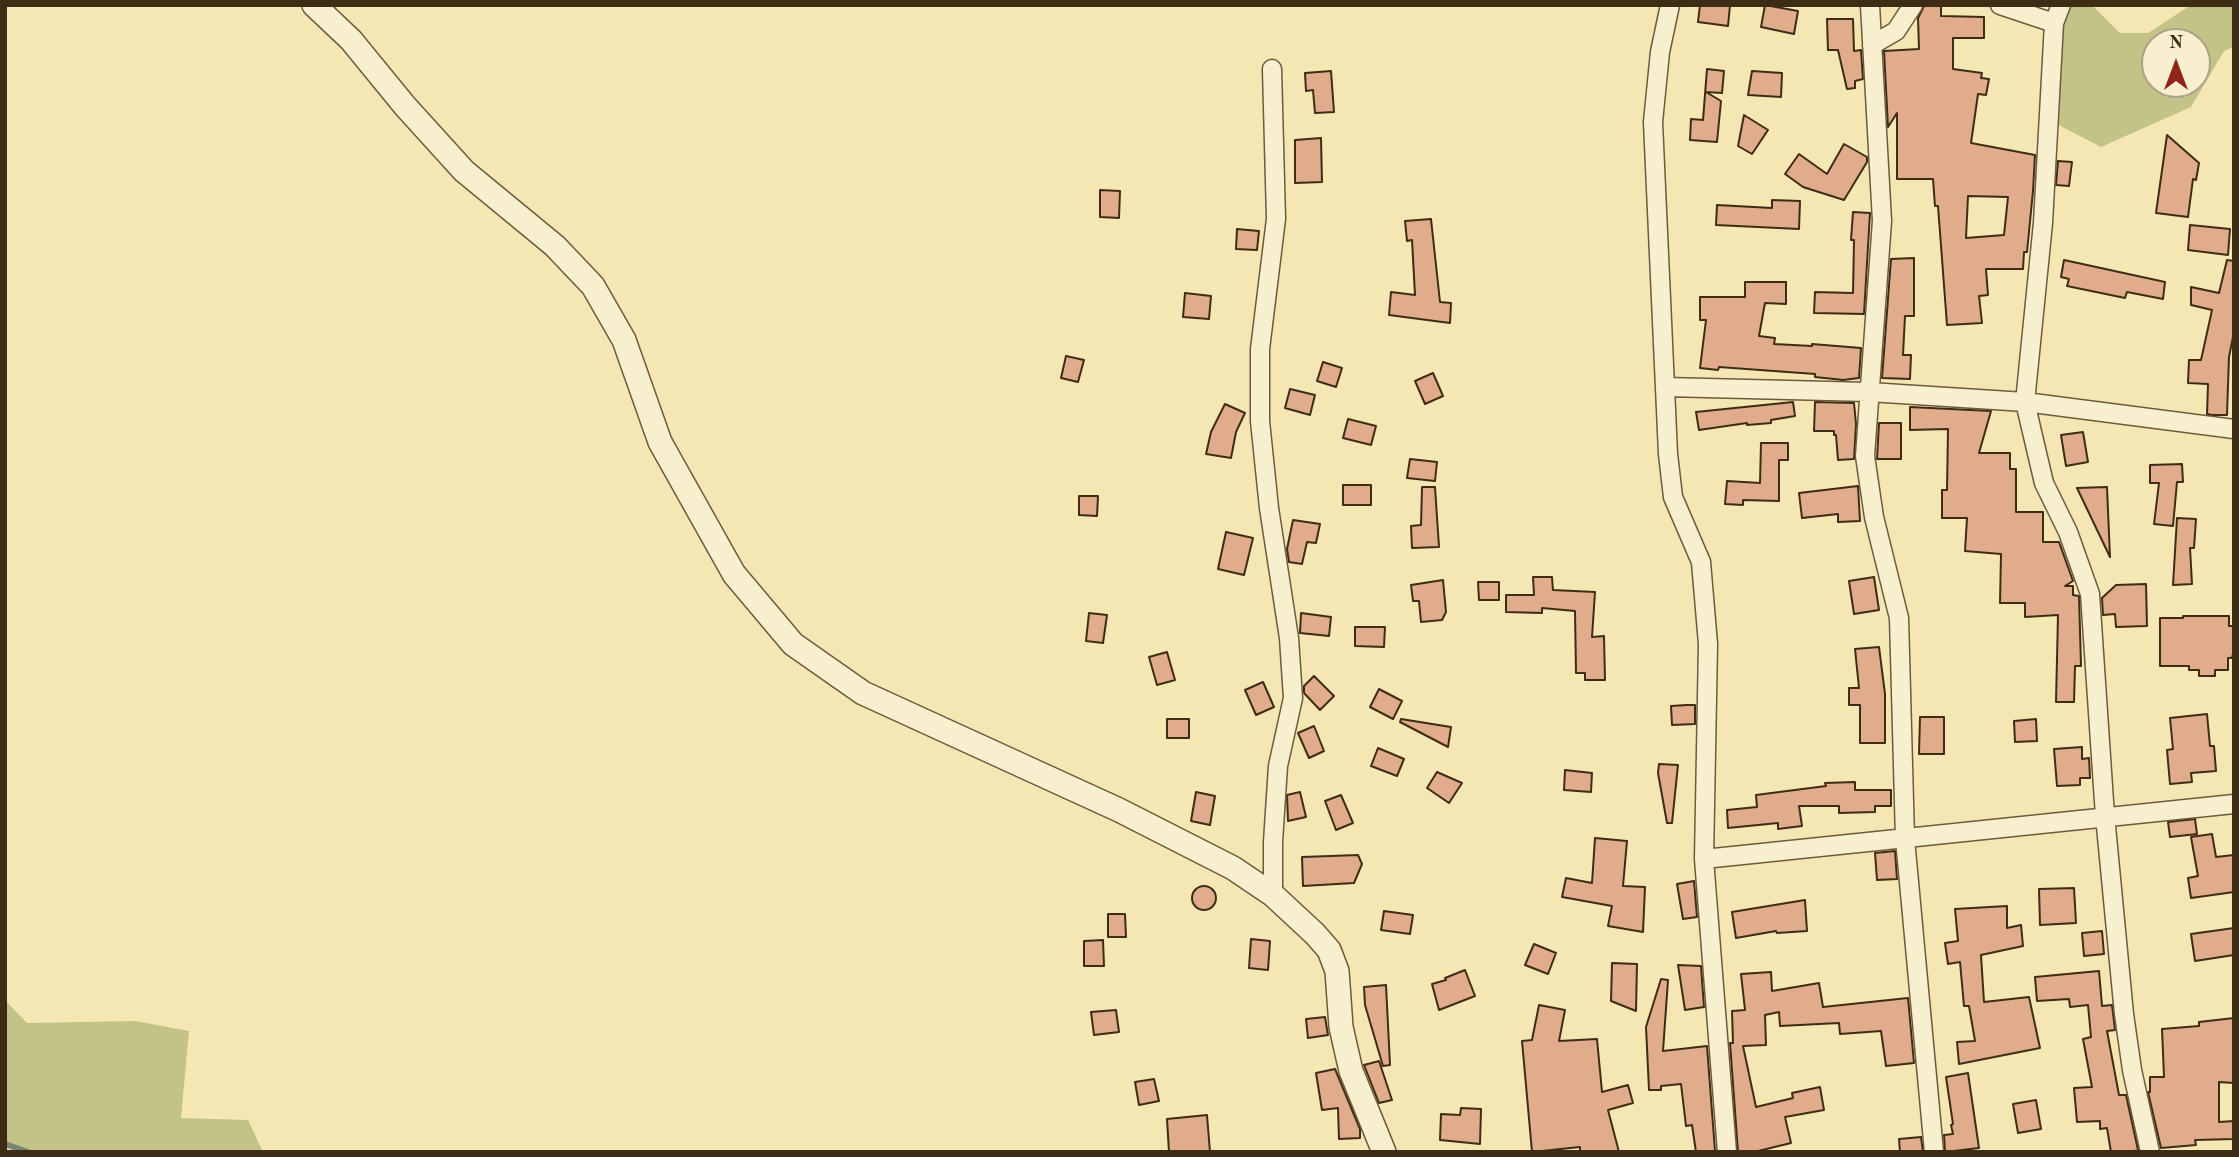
<!DOCTYPE html>
<style>
body{margin:0}
#map{position:relative;width:2239px;height:1157px;overflow:hidden;background:#f5e7b3;font-family:"Old Standard TT",serif}
canvas{display:block}
.frame{position:absolute;inset:0;border:7px solid #3e2c15;pointer-events:none}
.north{position:absolute;left:2141px;top:28px;width:70px;height:70px;box-sizing:border-box;background:#f8efce;border:2px solid #aea184;border-radius:50%;rotate:0deg;font-size:19px;font-weight:700;line-height:28px;text-align:center;color:#3e2c15}
.north::after{content:'';display:block;margin:auto;width:24px;height:32px;background:#8f2418;clip-path:polygon(50% 0,100% 100%,50% 72%,0 100%)}
</style>
<div id="map">
<canvas width="2239" height="1157"></canvas>
<div class="frame"></div>
<div class="north">N</div>
</div>
<script>
const ctx = document.querySelector('canvas').getContext('2d');
ctx.lineJoin = 'round';
function fill(path, color) { ctx.fillStyle = color; ctx.fill(path, 'evenodd'); }
function strokePath(path, color, width, dash) { ctx.strokeStyle = color; ctx.lineWidth = width; ctx.lineCap = dash ? 'butt' : 'round'; ctx.setLineDash(dash || []); ctx.stroke(path); }
fill(new Path2D(`
 M 2061,5 L 2092,5 L 2120,33 L 2148,33 L 2191,5 L 2234,5 L 2234,47 L 2224,51 L 2191,107 L 2101,147 L 2049,120 ZM 2155,42 L 2197,42 L 2197,84 L 2155,84 Z
 M 5,1000 L 27,1023 L 135,1021 L 189,1031 L 181,1118 L 248,1120 L 263,1152 L 29,1152 L 5,1144 Z`), '#c4c387');
strokePath(new Path2D(`
 M 5,1144 L 28,1152`), '#788474', 6);
const building = new Path2D(`
 M 1700,5 L 1730,5 L 1728,26 L 1698,22 Z
 M 1765,5 L 1798,11 L 1794,34 L 1761,27 Z
 M 1941,5 L 1941,16 L 1984,17 L 1984,38 L 1953,38 L 1953,69 L 1982,73 L 1981,78 L 1989,79 L 1986,95 L 1978,94 L 1971,143 L 2035,155 L 2033,191 L 2027,252 L 2024,252 L 2023,269 L 1986,269 L 1988,295 L 1979,296 L 1982,323 L 1947,325 L 1938,206 L 1935,206 L 1933,179 L 1897,179 L 1897,113 L 1888,127 L 1884,51 L 1919,49 L 1918,18 L 1924,6 ZM 1968,196 L 2008,197 L 2004,235 L 1966,238 Z
 M 1827,19 L 1853,19 L 1854,51 L 1861,50 L 1863,79 L 1855,81 L 1855,88 L 1847,89 L 1838,50 L 1828,50 Z
 M 1707,69 L 1724,71 L 1722,93 L 1706,92 L 1721,101 L 1717,142 L 1690,140 L 1691,119 L 1703,120 Z
 M 1331,71 L 1334,112 L 1315,113 L 1313,90 L 1306,91 L 1305,73 Z
 M 1752,71 L 1782,73 L 1781,97 L 1748,95 Z
 M 1744,115 L 1768,130 L 1752,154 L 1738,146 Z
 M 2167,135 L 2199,163 L 2196,180 L 2193,179 L 2188,217 L 2156,213 Z
 M 1321,138 L 1322,182 L 1295,183 L 1295,140 Z
 M 1844,144 L 1867,157 L 1867,162 L 1844,200 L 1803,187 L 1785,174 L 1799,154 L 1827,174 Z
 M 2058,161 L 2072,162 L 2069,186 L 2056,185 Z
 M 1100,190 L 1120,191 L 1119,218 L 1100,217 Z
 M 1772,200 L 1800,201 L 1799,229 L 1716,225 L 1717,205 L 1772,208 Z
 M 1853,212 L 1870,213 L 1864,314 L 1814,313 L 1815,292 L 1853,293 L 1854,240 L 1851,240 Z
 M 1431,219 L 1440,302 L 1451,303 L 1450,323 L 1389,315 L 1391,292 L 1415,295 L 1412,240 L 1407,241 L 1405,221 Z
 M 2190,225 L 2230,229 L 2228,255 L 2188,250 Z
 M 1237,229 L 1259,231 L 1257,250 L 1236,249 Z
 M 1914,258 L 1914,316 L 1905,316 L 1903,355 L 1911,355 L 1910,379 L 1882,378 L 1891,259 Z
 M 2064,260 L 2165,282 L 2163,299 L 2127,292 L 2125,298 L 2067,286 L 2069,279 L 2061,277 Z
 M 2227,260 L 2234,261 L 2234,332 L 2229,357 L 2227,415 L 2212,415 L 2207,414 L 2208,384 L 2188,383 L 2189,360 L 2201,360 L 2212,310 L 2191,305 L 2191,287 L 2219,293 Z
 M 1745,282 L 1786,282 L 1786,304 L 1765,303 L 1759,336 L 1775,338 L 1774,344 L 1812,346 L 1812,344 L 1861,348 L 1859,378 L 1843,380 L 1815,377 L 1815,374 L 1719,367 L 1718,370 L 1700,368 L 1706,320 L 1700,320 L 1700,297 L 1745,297 Z
 M 1185,293 L 1211,296 L 1209,319 L 1183,317 Z
 M 1066,356 L 1084,360 L 1078,382 L 1061,378 Z
 M 1323,362 L 1342,368 L 1336,387 L 1317,381 Z
 M 1433,373 L 1443,396 L 1425,404 L 1415,381 Z
 M 1290,389 L 1315,395 L 1310,415 L 1285,408 Z
 M 1793,402 L 1795,416 L 1771,420 L 1771,423 L 1747,425 L 1747,423 L 1699,430 L 1696,412 Z
 M 1815,402 L 1854,403 L 1856,424 L 1854,459 L 1838,460 L 1836,435 L 1834,435 L 1834,431 L 1814,431 Z
 M 1225,404 L 1245,413 L 1236,432 L 1231,458 L 1206,454 L 1211,432 Z
 M 1910,407 L 1991,411 L 1979,453 L 2010,453 L 2010,469 L 2016,469 L 2016,512 L 2043,512 L 2043,542 L 2059,542 L 2073,581 L 2065,586 L 2073,586 L 2073,595 L 2079,596 L 2081,666 L 2075,666 L 2074,702 L 2056,702 L 2058,615 L 2025,617 L 2025,603 L 2000,603 L 2001,554 L 1965,551 L 1967,518 L 1942,518 L 1942,490 L 1947,490 L 1948,429 L 1910,430 Z
 M 1348,419 L 1376,426 L 1371,445 L 1343,438 Z
 M 1879,423 L 1901,423 L 1901,459 L 1877,459 Z
 M 2083,432 L 2088,462 L 2066,466 L 2061,435 Z
 M 1761,443 L 1788,443 L 1788,460 L 1779,460 L 1779,501 L 1743,500 L 1743,505 L 1725,504 L 1727,481 L 1760,483 Z
 M 1410,459 L 1437,462 L 1435,481 L 1407,478 Z
 M 2182,464 L 2183,482 L 2177,482 L 2173,526 L 2154,524 L 2159,483 L 2150,483 L 2150,465 Z
 M 1343,485 L 1371,485 L 1371,505 L 1343,505 Z
 M 1858,486 L 1860,521 L 1838,522 L 1838,514 L 1802,518 L 1799,493 Z
 M 1422,487 L 1435,487 L 1439,547 L 1412,548 L 1411,526 L 1421,525 Z
 M 2107,487 L 2110,557 L 2077,488 Z
 M 1079,496 L 1098,496 L 1097,516 L 1079,515 Z
 M 2177,518 L 2196,519 L 2194,548 L 2190,548 L 2192,584 L 2173,585 Z
 M 1293,520 L 1320,524 L 1316,543 L 1307,542 L 1302,564 L 1289,562 L 1287,549 Z
 M 1226,532 L 1253,538 L 1244,575 L 1218,569 Z
 M 1533,577 L 1552,577 L 1553,590 L 1595,592 L 1592,637 L 1604,636 L 1605,680 L 1585,680 L 1585,673 L 1576,673 L 1575,611 L 1542,608 L 1542,613 L 1506,612 L 1506,595 L 1534,595 Z
 M 1874,577 L 1879,610 L 1854,614 L 1849,581 Z
 M 1443,580 L 1446,612 L 1442,620 L 1421,622 L 1419,601 L 1413,601 L 1411,585 Z
 M 1478,582 L 1499,582 L 1499,600 L 1479,600 Z
 M 2146,584 L 2147,626 L 2116,627 L 2115,614 L 2103,615 L 2102,598 L 2116,585 Z
 M 1089,613 L 1107,615 L 1103,643 L 1086,641 Z
 M 1301,613 L 1331,617 L 1329,636 L 1300,633 Z
 M 2183,616 L 2229,616 L 2229,626 L 2234,626 L 2234,650 L 2232,658 L 2228,658 L 2228,670 L 2215,670 L 2215,676 L 2199,676 L 2199,670 L 2189,670 L 2189,666 L 2160,666 L 2160,618 L 2183,618 Z
 M 1355,627 L 1385,627 L 1384,647 L 1355,646 Z
 M 1879,647 L 1885,694 L 1885,743 L 1860,743 L 1860,705 L 1849,705 L 1849,688 L 1859,688 L 1855,649 Z
 M 1167,652 L 1175,680 L 1157,685 L 1149,657 Z
 M 1314,676 L 1334,696 L 1320,710 L 1304,693 L 1304,686 Z
 M 1263,682 L 1274,707 L 1256,715 L 1245,690 Z
 M 1379,689 L 1402,701 L 1393,719 L 1370,707 Z
 M 1687,705 L 1695,705 L 1695,724 L 1672,725 L 1671,706 Z
 M 2207,714 L 2210,746 L 2214,746 L 2216,771 L 2191,773 L 2192,782 L 2170,784 L 2167,750 L 2173,749 L 2170,718 Z
 M 1920,717 L 1944,717 L 1944,754 L 1919,754 Z
 M 1167,719 L 1189,719 L 1189,738 L 1167,738 Z
 M 1401,719 L 1451,727 L 1448,747 L 1400,722 Z
 M 2036,719 L 2037,741 L 2015,742 L 2014,721 Z
 M 1314,726 L 1324,751 L 1309,758 L 1298,733 Z
 M 2082,747 L 2082,759 L 2089,758 L 2090,778 L 2080,778 L 2080,785 L 2057,786 L 2054,749 Z
 M 1378,748 L 1404,759 L 1397,776 L 1371,766 Z
 M 1659,764 L 1678,765 L 1672,823 L 1667,823 L 1658,773 Z
 M 1565,770 L 1592,773 L 1591,792 L 1564,790 Z
 M 1437,772 L 1462,783 L 1449,803 L 1427,788 Z
 M 1855,782 L 1855,790 L 1891,790 L 1891,806 L 1875,806 L 1875,812 L 1839,813 L 1839,806 L 1799,806 L 1802,826 L 1778,829 L 1778,823 L 1728,828 L 1727,810 L 1757,807 L 1756,795 L 1826,786 L 1825,783 Z
 M 1196,792 L 1215,796 L 1210,825 L 1191,821 Z
 M 1300,792 L 1306,817 L 1288,821 L 1287,795 Z
 M 1341,795 L 1353,823 L 1336,830 L 1325,801 Z
 M 2195,819 L 2197,834 L 2170,837 L 2168,822 Z
 M 2212,834 L 2216,857 L 2234,855 L 2234,892 L 2191,898 L 2188,878 L 2198,876 L 2191,837 Z
 M 1595,838 L 1627,841 L 1623,886 L 1645,887 L 1643,932 L 1608,926 L 1612,906 L 1562,897 L 1566,878 L 1592,883 Z
 M 1895,851 L 1897,879 L 1877,880 L 1875,853 Z
 M 1358,855 L 1362,864 L 1354,883 L 1303,886 L 1302,857 Z
 M 1694,881 L 1697,917 L 1683,919 L 1677,884 Z
 M1192 898a12 12 0 1 1 24 0a12 12 0 1 1-24 0Z
 M 2074,888 L 2076,923 L 2040,925 L 2039,889 Z
 M 1805,900 L 1807,931 L 1777,933 L 1776,931 L 1736,938 L 1732,912 Z
 M 2007,906 L 2007,928 L 2021,925 L 2023,946 L 1981,955 L 1984,1002 L 2029,997 L 2040,1048 L 1959,1064 L 1957,1042 L 1975,1041 L 1969,1006 L 1964,1006 L 1960,962 L 1948,964 L 1945,943 L 1958,941 L 1955,909 Z
 M 1384,911 L 1413,915 L 1410,934 L 1381,930 Z
 M 1108,914 L 1125,914 L 1126,937 L 1108,937 Z
 M 2234,928 L 2234,955 L 2195,961 L 2191,934 Z
 M 2102,931 L 2104,954 L 2084,956 L 2082,933 Z
 M 1251,939 L 1270,941 L 1268,970 L 1249,968 Z
 M 1103,940 L 1104,966 L 1084,966 L 1084,941 Z
 M 1534,944 L 1556,953 L 1548,974 L 1525,965 Z
 M 1612,963 L 1637,964 L 1636,1011 L 1611,1001 Z
 M 1678,965 L 1701,966 L 1704,1007 L 1685,1010 Z
 M 1465,970 L 1475,996 L 1439,1010 L 1432,984 L 1446,980 L 1445,978 Z
 M 2099,971 L 2102,1006 L 2112,1005 L 2115,1030 L 2107,1031 L 2119,1095 L 2126,1095 L 2138,1150 L 2131,1152 L 2111,1152 L 2107,1128 L 2100,1129 L 2100,1121 L 2077,1122 L 2074,1088 L 2092,1087 L 2083,1039 L 2091,1037 L 2088,1005 L 2070,1007 L 2069,999 L 2037,1001 L 2035,977 Z
 M 1771,972 L 1772,991 L 1819,983 L 1823,1007 L 1908,998 L 1914,1063 L 1886,1066 L 1881,1031 L 1840,1034 L 1839,1023 L 1780,1026 L 1779,1012 L 1765,1015 L 1766,1045 L 1743,1046 L 1756,1107 L 1793,1098 L 1792,1093 L 1820,1087 L 1824,1110 L 1785,1117 L 1791,1143 L 1754,1152 L 1738,1152 L 1730,1043 L 1733,1043 L 1732,1011 L 1745,1010 L 1741,974 Z
 M 1661,979 L 1668,980 L 1663,1051 L 1707,1046 L 1715,1151 L 1696,1152 L 1692,1125 L 1686,1126 L 1681,1084 L 1661,1086 L 1661,1090 L 1649,1090 L 1646,1027 Z
 M 1386,985 L 1390,1065 L 1383,1066 L 1365,1005 L 1364,987 Z
 M 1539,1005 L 1565,1010 L 1559,1041 L 1597,1039 L 1602,1092 L 1628,1085 L 1633,1103 L 1608,1110 L 1619,1152 L 1580,1152 L 1580,1147 L 1532,1152 L 1522,1041 L 1532,1040 Z
 M 1116,1010 L 1119,1032 L 1094,1035 L 1091,1012 Z
 M 1325,1017 L 1328,1035 L 1308,1038 L 1306,1019 Z
 M 2234,1018 L 2234,1083 L 2219,1082 L 2219,1122 L 2234,1121 L 2234,1139 L 2195,1140 L 2196,1145 L 2161,1148 L 2148,1092 L 2150,1092 L 2150,1077 L 2164,1077 L 2162,1029 L 2199,1026 L 2199,1022 Z
 M 1379,1061 L 1392,1100 L 1379,1103 L 1364,1065 Z
 M 1335,1069 L 1360,1129 L 1360,1138 L 1339,1139 L 1338,1108 L 1322,1110 L 1316,1073 Z
 M 1968,1073 L 1979,1148 L 1945,1152 L 1944,1135 L 1953,1134 L 1951,1125 L 1953,1124 L 1946,1077 Z
 M 1154,1079 L 1159,1101 L 1139,1105 L 1135,1082 Z
 M 2036,1100 L 2041,1129 L 2018,1133 L 2013,1104 Z
 M 1461,1108 L 1481,1109 L 1480,1144 L 1440,1140 L 1441,1114 L 1460,1115 Z
 M 1207,1115 L 1210,1152 L 1169,1152 L 1167,1119 Z
 M 1921,1137 L 1923,1152 L 1900,1152 L 1899,1139 Z`);
fill(building, '#e0ac8c');
strokePath(building, '#3e2c15', 2);
const minor = new Path2D(`
 M 1670,5 L 1660,52 L 1653,122 L 1668,454 L 1673,497 L 1701,562 L 1708,644 L 1704,859 L 1727,1152
 M 1870,5 L 1882,221 L 1865,456 L 1874,517 L 1899,618 L 1905,839 L 1934,1152
 M 2000,5 L 2054,23
 M 2061,5 L 2054,23 L 2043,223 L 2025,402 L 2044,483 L 2068,532 L 2090,594 L 2105,816 L 2124,1014 L 2132,1070 L 2150,1152
 M 1872,45 L 1896,31 L 1913,5
 M 1272,69 L 1276,219 L 1260,349 L 1260,421 L 1269,508 L 1289,638 L 1293,698 L 1278,766 L 1273,842 L 1273,895
 M 1666,387 L 1869,392 L 2025,402 L 2234,429
 M 1704,859 L 2234,804`);
const tertiary = new Path2D(`
 M 314,5 L 351,40 L 405,106 L 464,171 L 555,246 L 593,286 L 624,340 L 660,442 L 734,574 L 793,644 L 863,693 L 1119,810 L 1233,868 L 1273,895 L 1315,934 L 1329,950 L 1337,971 L 1341,1027 L 1351,1071 L 1384,1152`);
strokePath(minor, '#6c5b3c', 21);
strokePath(tertiary, '#6c5b3c', 26);
strokePath(minor, '#f8efce', 18);
strokePath(tertiary, '#f8efce', 23);
</script>
